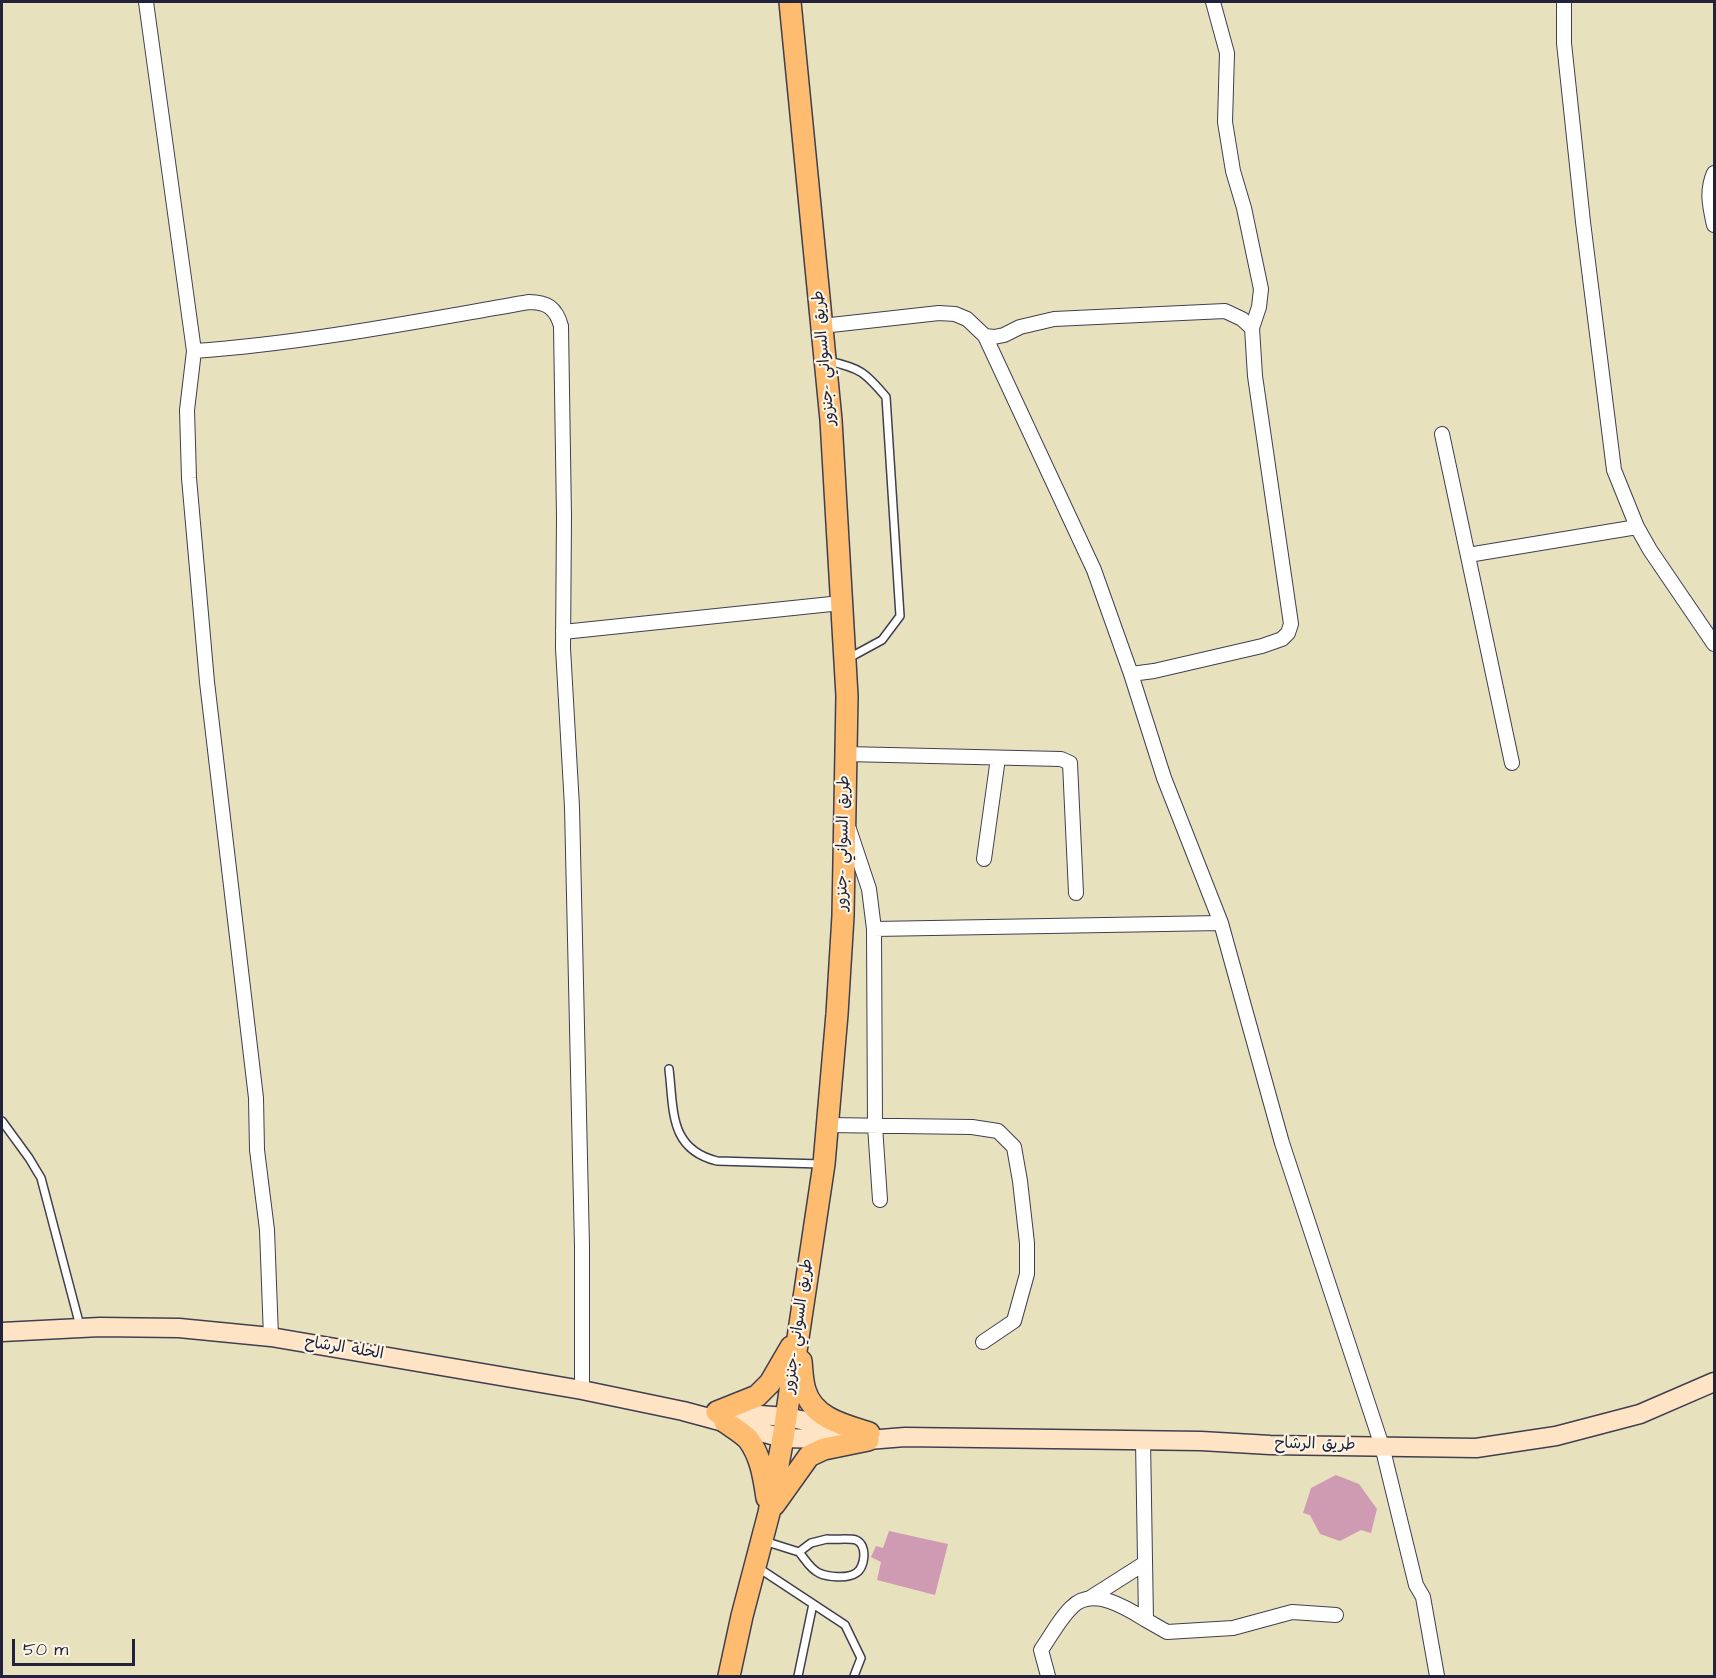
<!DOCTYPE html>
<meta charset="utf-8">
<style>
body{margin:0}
#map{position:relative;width:1716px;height:1678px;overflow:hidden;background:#e8e1be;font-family:"Architects Daughter",sans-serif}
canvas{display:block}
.frame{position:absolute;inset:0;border:3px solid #22223b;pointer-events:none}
.scale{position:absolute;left:12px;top:1639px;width:123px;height:27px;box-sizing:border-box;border:3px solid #22223b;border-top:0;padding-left:8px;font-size:18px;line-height:21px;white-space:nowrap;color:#22223b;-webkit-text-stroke:4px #fcf5e5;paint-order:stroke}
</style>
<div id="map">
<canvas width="1716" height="1678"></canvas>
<div class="frame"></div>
<div class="scale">50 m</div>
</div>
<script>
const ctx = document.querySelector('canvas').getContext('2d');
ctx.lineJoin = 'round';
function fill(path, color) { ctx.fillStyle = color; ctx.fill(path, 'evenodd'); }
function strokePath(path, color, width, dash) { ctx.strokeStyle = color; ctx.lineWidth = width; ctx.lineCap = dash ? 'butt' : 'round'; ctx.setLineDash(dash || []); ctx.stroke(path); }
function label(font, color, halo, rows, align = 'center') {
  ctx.font = font + ' "Architects Daughter","Playpen Sans Arabic",sans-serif'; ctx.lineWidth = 4.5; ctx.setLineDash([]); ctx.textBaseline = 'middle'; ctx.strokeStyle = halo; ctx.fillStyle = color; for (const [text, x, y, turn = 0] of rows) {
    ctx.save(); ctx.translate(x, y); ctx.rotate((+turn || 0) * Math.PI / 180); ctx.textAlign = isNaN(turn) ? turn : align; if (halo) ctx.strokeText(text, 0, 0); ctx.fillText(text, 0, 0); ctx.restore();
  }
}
fill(new Path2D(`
 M 1336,1475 L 1359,1484 L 1377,1509 L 1371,1533 L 1361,1530 L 1340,1541 L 1320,1534 L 1310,1515 L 1303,1513 L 1311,1488 Z
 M 889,1531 L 948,1544 L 935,1595 L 877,1580 L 881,1562 L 871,1557 L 876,1546 L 883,1548 Z`), '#ce9bb2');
const lane = new Path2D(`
 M 828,361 C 860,368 865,372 886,397 L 900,616 L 882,640 L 847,659
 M 669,1069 C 674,1111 669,1149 717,1161 L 821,1164
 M 2,1121 L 29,1158 L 41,1178 L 80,1326
 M 827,1539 C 835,1540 849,1538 856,1540 C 868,1545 865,1568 856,1573 C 848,1579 827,1577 819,1573 C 810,1569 805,1559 799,1552 L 811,1543 Z
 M 764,1541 L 799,1552
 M 757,1567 L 845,1625 L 861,1658 L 854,1676
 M 798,1676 L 813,1604`);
const street = new Path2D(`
 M 146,2 L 194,351
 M 1213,2 L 1227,53 L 1225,122 L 1233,171 L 1244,208 L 1261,289 L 1259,307 L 1252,328
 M 1564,2 L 1564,43 L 1583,222 L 1614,470 L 1637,527 L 1650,550 L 1714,644
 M 1714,173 C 1706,191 1710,207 1714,225
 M 822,326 L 939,313 L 955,314 L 967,319 L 985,336 L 994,337 L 1004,335 L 1020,327 L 1054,319 L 1225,311 L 1242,319 L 1252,328 L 1255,376 L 1291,624 L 1288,633 L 1282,639 L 1262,646 L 1154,671 L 1131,674
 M 985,336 L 1094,570 L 1131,674 L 1164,778 L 1221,923 L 1282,1143 L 1382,1446 L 1416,1585 L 1423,1597 L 1437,1676
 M 1442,434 L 1512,763
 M 1468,555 L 1637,527
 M 563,632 L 841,603
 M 846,754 L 1061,759 L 1070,763 L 1076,893
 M 849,829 L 869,889 L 874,929 L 1221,923
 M 984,859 L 998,758
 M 874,929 L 875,1126 L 880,1200
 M 827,1125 L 972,1127 L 998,1131 L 1014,1147 L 1020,1181 L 1027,1243 L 1027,1274 L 1014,1321 L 983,1342
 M 271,1337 L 267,1230 L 257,1150 L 256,1098 L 207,682 L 189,478 L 187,410 L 194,351 C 307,343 418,321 529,302 C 547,302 556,308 561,326 L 564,517 L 563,648 L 572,807 L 582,1246 L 582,1390
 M 1143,1440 L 1146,1620 L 1167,1632 L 1233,1628 L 1292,1612 L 1336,1615
 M 1090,1598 L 1145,1563
 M 1048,1676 L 1041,1650 C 1051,1636 1060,1618 1072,1607 C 1092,1586 1127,1608 1146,1620`);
const secondary = new Path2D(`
 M 2,1332 L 100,1327 L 179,1328 L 271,1337 L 582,1390 L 683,1411 L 783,1438 L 868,1440 L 905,1437 L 1201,1441 L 1270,1445 L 1476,1448 L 1556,1436 L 1640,1414 L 1714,1382
 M 720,1412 L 786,1417 L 841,1428`);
const primary = new Path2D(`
 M 801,1361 C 802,1370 802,1381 805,1390 C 813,1418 844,1425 869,1433
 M 717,1412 L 757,1396 L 770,1383 L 791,1347
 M 725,1422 C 732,1427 742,1433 748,1439 C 761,1456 764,1478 767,1498
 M 774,1505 L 809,1456 L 824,1449 L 868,1440
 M 729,1676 L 742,1616 L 769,1513 L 783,1438 L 824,1164 L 837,1014 L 843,916 L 847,696 L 831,420 L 790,2`);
strokePath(lane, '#403f4f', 10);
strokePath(street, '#403f4f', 16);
strokePath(secondary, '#403f4f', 21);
strokePath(primary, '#403f4f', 24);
strokePath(lane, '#fff', 7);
strokePath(street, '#fff', 14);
strokePath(secondary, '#fee4c5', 18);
strokePath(primary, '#fdbc6f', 21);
label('16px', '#22223b', '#fcf5e5', [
 ["طريق السواني -جنزور",825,358,-95],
 ["طريق السواني -جنزور",844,843,-89],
 ["طريق السواني -جنزور",799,1326,-82],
 ["الخلة الرشاح",344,1349,9],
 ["طريق الرشاح",1315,1445,1]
]);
</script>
